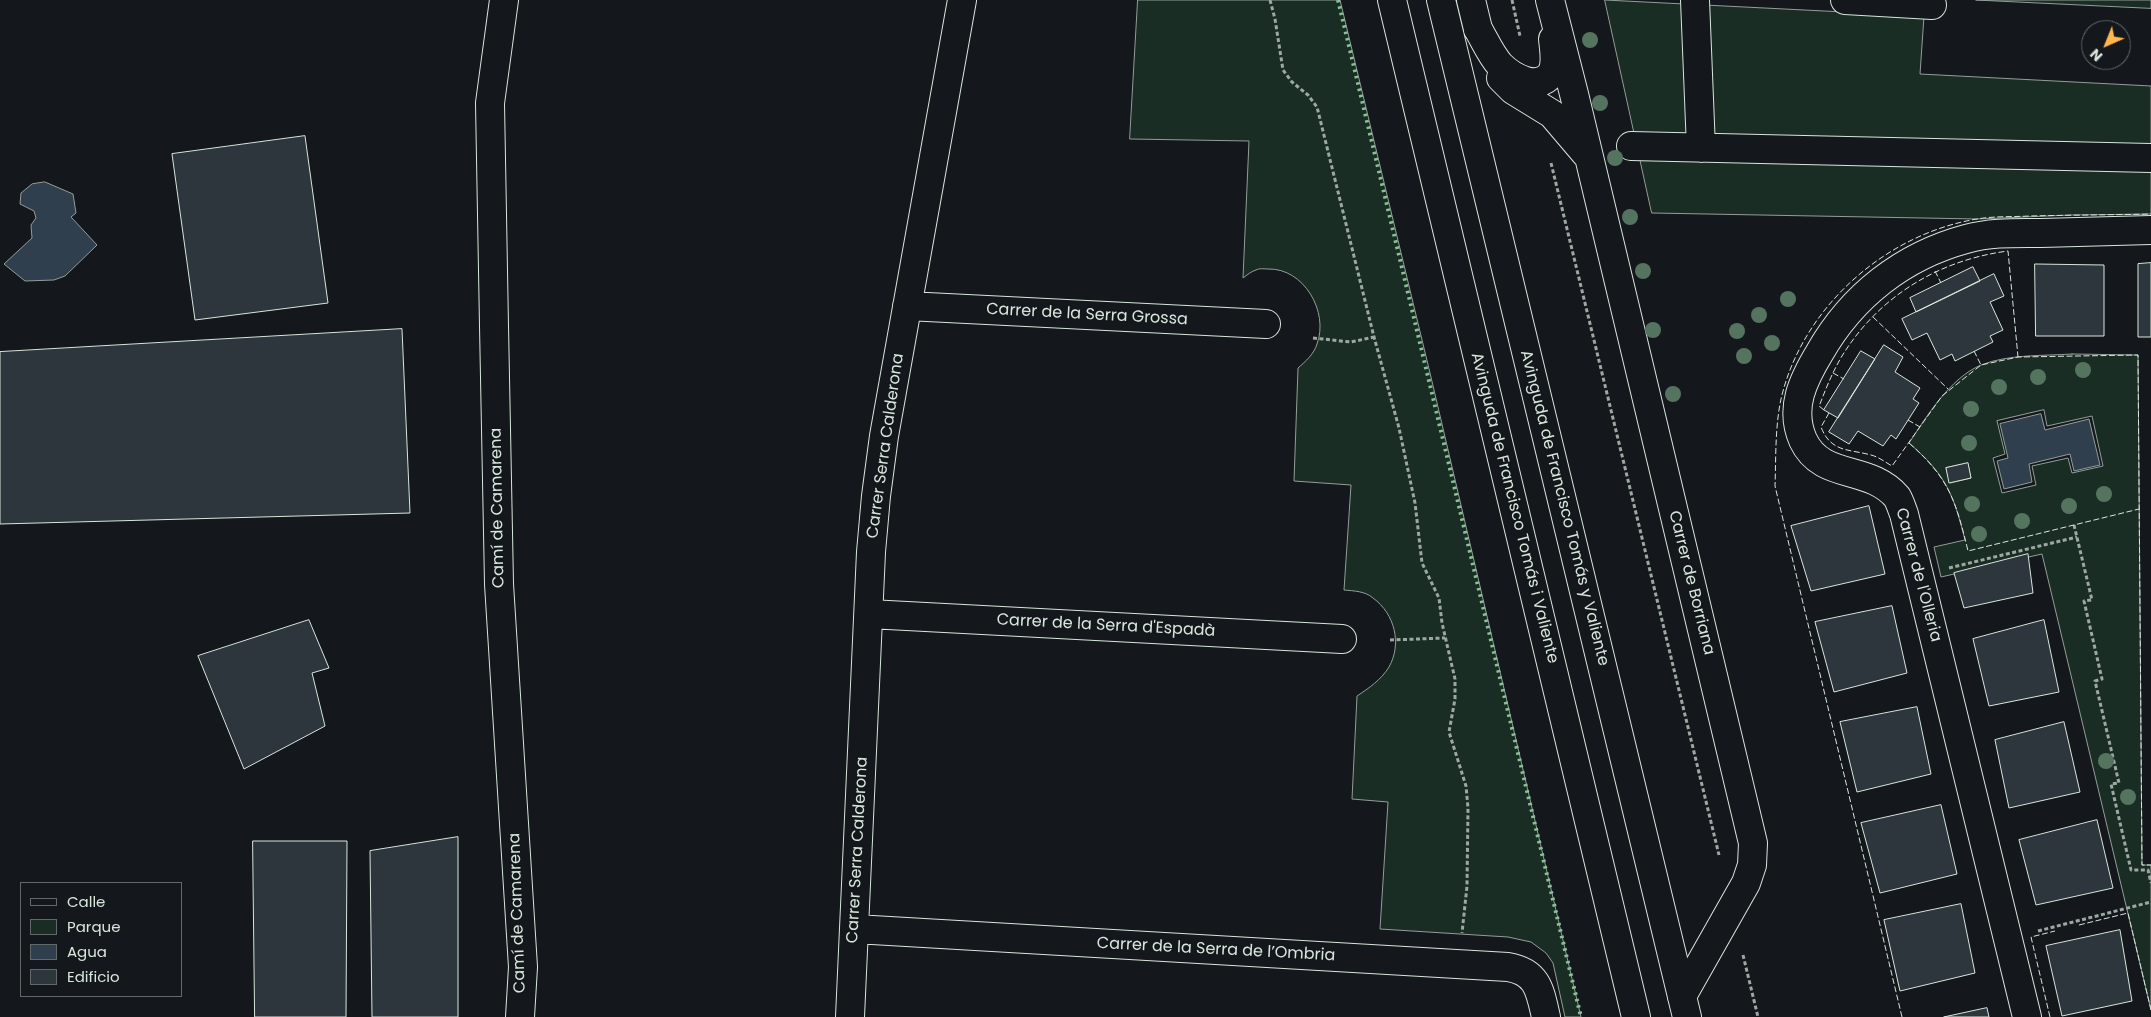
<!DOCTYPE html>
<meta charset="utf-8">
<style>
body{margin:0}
#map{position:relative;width:2151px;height:1017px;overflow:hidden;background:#14181c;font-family:Poppins,sans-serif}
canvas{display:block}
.legend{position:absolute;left:20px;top:882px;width:162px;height:115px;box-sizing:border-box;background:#14181c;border:1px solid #626a69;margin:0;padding:6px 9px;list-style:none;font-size:15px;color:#d8e6dc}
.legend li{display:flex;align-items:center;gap:10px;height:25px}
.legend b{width:25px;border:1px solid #626a69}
.north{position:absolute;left:2081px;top:20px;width:50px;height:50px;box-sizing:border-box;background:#14181c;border:1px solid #626a69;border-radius:50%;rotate:224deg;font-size:14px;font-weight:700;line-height:20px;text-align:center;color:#d8e6dc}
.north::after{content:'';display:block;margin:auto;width:18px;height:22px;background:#ffb74d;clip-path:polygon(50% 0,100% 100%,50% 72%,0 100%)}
</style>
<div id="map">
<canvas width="2151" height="1017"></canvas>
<ul class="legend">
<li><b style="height:6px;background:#14181c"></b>Calle</li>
<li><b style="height:14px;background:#1a2d24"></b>Parque</li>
<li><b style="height:14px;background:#2f3f4d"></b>Agua</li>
<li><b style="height:14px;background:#2c363c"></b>Edificio</li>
</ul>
<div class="north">N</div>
</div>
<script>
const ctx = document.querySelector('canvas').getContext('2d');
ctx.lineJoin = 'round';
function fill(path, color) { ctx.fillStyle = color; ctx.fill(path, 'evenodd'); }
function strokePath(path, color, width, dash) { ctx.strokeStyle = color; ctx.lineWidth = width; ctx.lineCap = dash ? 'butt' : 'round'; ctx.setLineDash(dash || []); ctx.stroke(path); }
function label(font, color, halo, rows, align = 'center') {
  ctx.font = font + ' Poppins,sans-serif'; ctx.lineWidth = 4; ctx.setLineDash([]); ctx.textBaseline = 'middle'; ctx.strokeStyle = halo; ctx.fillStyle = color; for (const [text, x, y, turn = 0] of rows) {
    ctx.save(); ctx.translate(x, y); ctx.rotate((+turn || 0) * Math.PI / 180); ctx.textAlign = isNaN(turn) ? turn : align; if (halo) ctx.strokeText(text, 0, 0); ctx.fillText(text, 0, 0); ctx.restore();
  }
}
const green = new Path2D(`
 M 1138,0 L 1340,0 L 1430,373 L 1581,1017 L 1565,1017 L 1553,963 L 1546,953 L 1531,942 L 1508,937 L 1380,929 L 1388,802 L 1352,799 L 1357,696 C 1369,688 1381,680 1389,667 C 1402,644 1395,614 1373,598 C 1365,591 1354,591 1344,590 L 1351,485 L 1294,481 L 1298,368 C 1306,361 1314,354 1317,344 C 1329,312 1304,268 1268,269 C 1264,269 1259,268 1256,270 C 1252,271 1247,275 1243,278 L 1249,141 L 1130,139 Z
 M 1605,0 L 1924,16 L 1920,74 L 2151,86 L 2151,214 L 2071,215 L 1977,219 L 1652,213 Z
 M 1976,0 L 2151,0 L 2151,8 Z
 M 2072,354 L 2138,355 L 2142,865 L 2151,865 L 2151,1010 L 2042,554 L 1941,577 L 1934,547 L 1965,540 C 1953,493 1946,475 1909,443 C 1927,416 1950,378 1981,365 C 2009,354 2043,356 2072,354 ZM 2044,410 L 2047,426 L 2092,416 L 2103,466 L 2072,473 L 2068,458 L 2032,466 L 2036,485 L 2002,493 L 1993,458 L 2005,454 L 1997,421 ZM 1968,464 L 1971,478 L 1950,483 L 1946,468 Z`);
fill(green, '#1a2d24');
strokePath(green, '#939e99', 1);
const water = new Path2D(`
 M 45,182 L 73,194 L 76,213 L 71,217 L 97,245 L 65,276 L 54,280 L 25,281 L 4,264 L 32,238 L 31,225 L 36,218 L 34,211 L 20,204 L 21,193 L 32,184 Z
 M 2041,414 L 2045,430 L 2089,419 L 2100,465 L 2074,471 L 2070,454 L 2029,464 L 2032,482 L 2004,489 L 1997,461 L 2008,458 L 2000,424 Z`);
fill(water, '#2f3f4d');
strokePath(water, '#939e99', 1);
const building = new Path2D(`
 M 305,136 L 328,303 L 195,320 L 172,154 Z
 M 2151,263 L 2151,337 L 2138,337 L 2138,264 Z
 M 2035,264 L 2104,265 L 2104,336 L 2036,336 Z
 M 1973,267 L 1980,281 L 1916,312 L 1910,298 Z
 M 1994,274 L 2004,296 L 1990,302 L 2003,330 L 1990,336 L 1993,342 L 1955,361 L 1952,354 L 1940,360 L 1927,333 L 1912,340 L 1902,319 Z
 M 402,329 L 410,513 L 0,524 L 0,352 Z
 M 1884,345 L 1903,357 L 1895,372 L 1920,388 L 1913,399 L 1919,403 L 1896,439 L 1891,435 L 1883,446 L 1858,431 L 1849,444 L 1829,432 Z
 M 1861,351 L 1875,359 L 1838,418 L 1824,410 Z
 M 1968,463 L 1971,478 L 1949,483 L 1946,468 Z
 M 1869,506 L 1885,574 L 1811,591 L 1791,526 Z
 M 2028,554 L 2033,593 L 1964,608 L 1954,573 Z
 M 1892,606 L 1907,673 L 1834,692 L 1815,622 Z
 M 309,620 L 329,668 L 312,673 L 325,726 L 244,769 L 198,656 Z
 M 2044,620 L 2059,692 L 1989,706 L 1973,639 Z
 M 1917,707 L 1931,774 L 1857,792 L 1840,722 Z
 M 2064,722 L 2080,792 L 2009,808 L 1995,740 Z
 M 1941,805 L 1957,874 L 1880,893 L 1861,823 Z
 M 2097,820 L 2113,888 L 2036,905 L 2019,840 Z
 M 458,837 L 458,1017 L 372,1017 L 370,851 Z
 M 253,841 L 347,841 L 346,1017 L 255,1017 Z
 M 1961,904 L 1975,973 L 1900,991 L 1884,920 Z
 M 2120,930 L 2132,1001 L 2062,1016 L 2046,946 Z
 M 1987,1008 L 1989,1017 L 1944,1017 Z`);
fill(building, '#2c363c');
strokePath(building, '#d8e6dc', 1);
const street = new Path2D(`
 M 504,0 L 490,103 L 494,326 L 499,584 L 523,967 L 520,1017
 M 1550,0 L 1574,94 L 1753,843 L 1752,865 L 1746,883 L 1682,996
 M 1695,0 L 1701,148
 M 1845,0 L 1932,5
 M 1478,29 C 1485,41 1491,55 1500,65 C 1512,77 1538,92 1551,74 C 1557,65 1554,49 1553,39
 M 1501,78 L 1513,90 L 1552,114 L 1586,154
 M 1631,146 L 2151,158
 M 907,306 L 1266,324
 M 869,614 L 1342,639
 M 855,929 L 1508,967 C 1538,972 1540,991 1546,1017
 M 850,1017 L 871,552 L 876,496 L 884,436 L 962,0
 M 2027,1017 L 1904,514 C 1902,509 1900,502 1897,497 C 1869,464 1822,481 1803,440 C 1789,408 1803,380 1820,352 C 1852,296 1903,256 1966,239 C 1990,232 2016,233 2041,233 C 2078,232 2114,231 2151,230`);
const secondary = new Path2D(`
 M 1392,0 L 1636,1017
 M 1441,0 L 1687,1017
 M 1471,0 L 1478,29`);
strokePath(street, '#d8e6dc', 30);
strokePath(secondary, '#d8e6dc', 30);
strokePath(new Path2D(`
 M 1270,0 L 1275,19 L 1283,70 L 1292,82 L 1308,95 L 1317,107 L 1374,337 L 1399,428 L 1415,503 L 1422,563 L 1439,598 L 1442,623 L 1455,679 L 1455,699 L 1449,732 L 1466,786 L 1468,808 L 1467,886 L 1462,933
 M 1512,0 L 1520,36
 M 1551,163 L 1719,855
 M 1313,338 L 1351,342 L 1374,337
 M 2074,525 L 2092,600 L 2084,601 L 2102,679 L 2095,681 L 2119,783 L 2111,784 L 2131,870 L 2148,870 L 2151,883
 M 1949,568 L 2077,537
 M 1390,640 L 1445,638
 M 2038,931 L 2151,902
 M 1743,955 L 1758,1017`), '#9da8a2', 3, [4, 2.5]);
strokePath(street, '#14181c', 28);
strokePath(secondary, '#14181c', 28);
strokePath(new Path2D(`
 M 1338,0 L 1581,1017`), '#8ac095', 4, [2.5, 4]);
strokePath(new Path2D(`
 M 1935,271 L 1941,283
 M 1873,317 L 1948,389
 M 1974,351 L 1981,365
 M 1833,373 L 1844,379
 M 1824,410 L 1819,406 L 1820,404 C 1826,388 1833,371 1842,356 C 1879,296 1939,260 2008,251 L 2018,357
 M 1829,413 L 1821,427 C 1831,453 1850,449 1871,455 C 1879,457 1885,462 1892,466 L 1942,396 L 1981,365 L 2018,357 L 2138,355 L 2142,865 L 2151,865
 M 1908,420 L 1920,427
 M 1909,443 C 1949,478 1956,501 1968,551 L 2139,509
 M 2079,925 L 2128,913 L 2151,1010
 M 1902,1017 L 1775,486 C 1776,457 1775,427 1781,399 C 1802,308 1885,234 1977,219 C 1994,216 2012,217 2030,216 C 2070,215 2111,215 2151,214
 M 2050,1017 L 2031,937 L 2055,931`), '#d8e6dc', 1, [6, 2.5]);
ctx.fillStyle = '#55745f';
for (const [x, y] of [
 [1590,40],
 [1600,103],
 [1615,158],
 [1630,217],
 [1643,271],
 [1788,299],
 [1759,315],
 [1653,330],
 [1737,331],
 [1772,343],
 [1744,356],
 [2083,370],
 [2038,377],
 [1999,387],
 [1673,394],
 [1971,409],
 [1969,443],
 [2104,494],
 [1972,504],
 [2069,506],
 [2022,521],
 [1979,534],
 [2106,761],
 [2128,797]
]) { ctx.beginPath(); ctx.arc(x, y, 8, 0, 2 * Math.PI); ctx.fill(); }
label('16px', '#d8e6dc', '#14181c', [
 ["Carrer de la Serra Grossa",1087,315,3],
 ["Carrer Serra Calderona",886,446,-82],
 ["Camí de Camarena",498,508,-91],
 ["Avinguda de Francisco Tomás i Valiente",1514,508,76],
 ["Avinguda de Francisco Tomás y Valiente",1564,508,76],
 ["Carrer de l'Olleria",1918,575,75],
 ["Carrer de Borriana",1691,583,76],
 ["Carrer de la Serra d'Espadà",1106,626,3],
 ["Carrer Serra Calderona",858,850,-87],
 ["Camí de Camarena",518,913,-92],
 ["Carrer de la Serra de l’Ombria",1216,950,3]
]);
</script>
